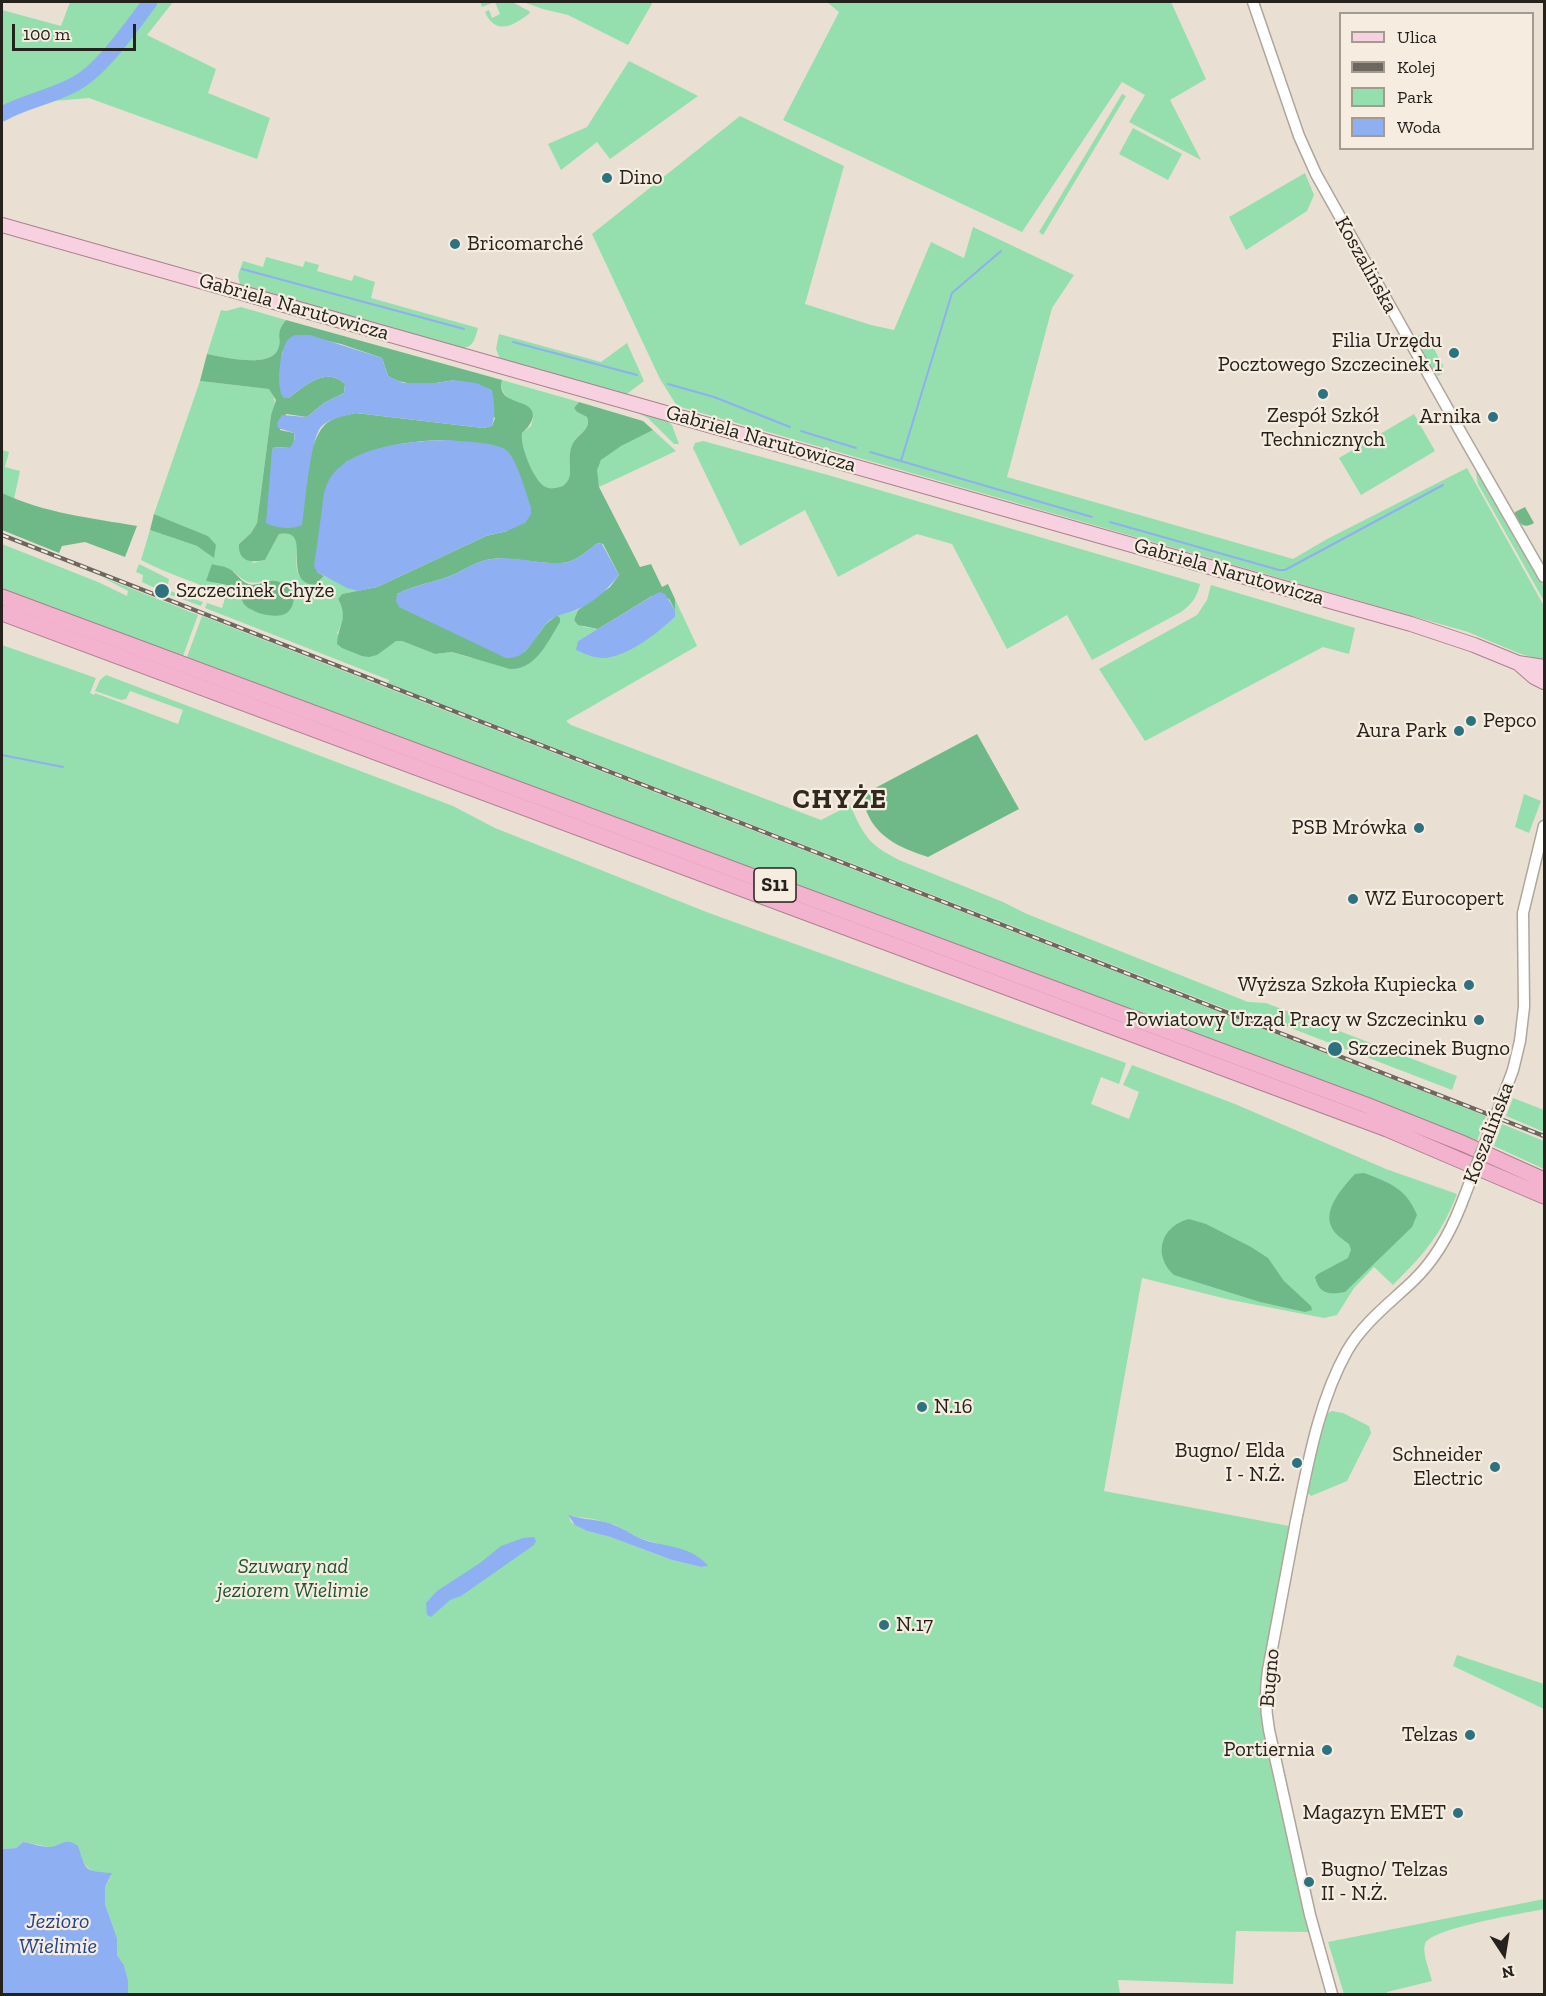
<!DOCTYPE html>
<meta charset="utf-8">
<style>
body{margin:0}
#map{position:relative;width:1546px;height:1996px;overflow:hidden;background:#e9e0d3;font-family:"Zilla Slab",serif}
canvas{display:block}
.frame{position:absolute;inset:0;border:3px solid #25211d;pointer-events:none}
.legend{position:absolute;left:1339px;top:12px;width:195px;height:138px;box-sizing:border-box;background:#f6ede0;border:2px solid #a29b92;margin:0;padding:8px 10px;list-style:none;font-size:18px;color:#25211d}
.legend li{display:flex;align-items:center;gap:12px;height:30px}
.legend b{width:30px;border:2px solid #a29b92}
.north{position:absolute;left:1474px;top:1924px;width:60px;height:60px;-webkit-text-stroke:4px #f6ede0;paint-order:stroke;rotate:168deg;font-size:16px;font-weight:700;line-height:24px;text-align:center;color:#25211d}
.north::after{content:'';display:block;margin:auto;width:21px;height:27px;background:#25211d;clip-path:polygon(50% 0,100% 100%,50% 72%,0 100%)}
.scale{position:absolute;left:12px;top:24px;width:124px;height:27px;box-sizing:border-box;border:3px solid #25211d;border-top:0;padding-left:8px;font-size:18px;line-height:21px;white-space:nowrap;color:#25211d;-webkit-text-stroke:4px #f6ede0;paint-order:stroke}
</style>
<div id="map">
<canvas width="1546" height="1996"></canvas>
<div class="frame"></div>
<ul class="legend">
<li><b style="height:8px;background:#f8d1e1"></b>Ulica</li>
<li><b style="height:8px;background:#6d6760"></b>Kolej</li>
<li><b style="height:16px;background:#94dfad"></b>Park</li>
<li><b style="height:16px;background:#8eb0f2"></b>Woda</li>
</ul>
<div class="north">N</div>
<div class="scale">100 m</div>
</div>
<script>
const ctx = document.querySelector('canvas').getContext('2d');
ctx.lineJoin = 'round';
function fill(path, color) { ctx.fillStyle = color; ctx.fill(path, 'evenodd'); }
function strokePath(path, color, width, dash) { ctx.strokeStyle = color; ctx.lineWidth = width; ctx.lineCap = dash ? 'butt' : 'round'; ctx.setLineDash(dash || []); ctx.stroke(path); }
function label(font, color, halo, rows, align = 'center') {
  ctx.font = font + ' "Zilla Slab",serif'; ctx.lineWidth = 4.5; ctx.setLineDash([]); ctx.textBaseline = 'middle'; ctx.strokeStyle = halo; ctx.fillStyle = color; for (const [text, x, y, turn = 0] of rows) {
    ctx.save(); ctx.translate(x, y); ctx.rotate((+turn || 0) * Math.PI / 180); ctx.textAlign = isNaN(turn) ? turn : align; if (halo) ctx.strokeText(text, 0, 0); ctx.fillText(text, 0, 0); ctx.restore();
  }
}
fill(new Path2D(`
 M 70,2 L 146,2 C 123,31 100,67 67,85 C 46,96 22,99 2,109 L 2,10 L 61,26 Z
 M 156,2 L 173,2 L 147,35 L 216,69 L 208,93 L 270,118 L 257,159 L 89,98 L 42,102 L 59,97 L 94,77 Z
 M 480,2 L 512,2 L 529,11 L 530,13 C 513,26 496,36 485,12 L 489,10 L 492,18 L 500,14 L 495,2 L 482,7 Z
 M 523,2 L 653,2 L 628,45 L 568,15 L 543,9 Z
 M 827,2 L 1171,2 L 1206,79 L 1170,100 L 1201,160 L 1129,122 L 1145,95 L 1122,82 L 1022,232 L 783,120 L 839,12 Z
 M 629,61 L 698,96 L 610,159 L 597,142 L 561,170 L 548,144 L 587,127 Z
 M 1122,94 L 1126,96 L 1043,235 L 1039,232 Z
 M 740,116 L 844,166 L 805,304 L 871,325 L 894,330 L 931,242 L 964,258 L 973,227 L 1074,275 L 1052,308 L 1007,477 L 1293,559 L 1327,539 L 1467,468 L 1544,606 L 1544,661 L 1518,653 L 1468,632 L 677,406 L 660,379 L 592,234 Z
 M 1133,128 L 1182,154 L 1168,180 L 1119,154 Z
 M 1305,173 L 1314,195 L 1307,211 L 1246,250 L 1229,217 Z
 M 266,257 L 303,267 L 305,261 L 319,265 L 317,271 L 352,281 L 354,275 L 375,282 L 371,298 L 478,328 C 475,338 474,348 461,348 L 240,285 L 238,275 L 243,261 L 263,267 Z
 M 246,298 L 620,407 L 245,302 Z
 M 241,307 L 286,320 C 273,335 284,339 277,351 C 267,368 223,357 207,354 L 221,310 L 226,311 Z
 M 499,334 L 601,362 L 627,343 L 644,381 L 624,396 L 500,359 L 496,349 Z
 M 1423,334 L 1426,335 L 1443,365 L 1443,373 L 1438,376 L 1427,363 L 1416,344 L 1418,336 Z
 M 502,380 L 579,402 L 574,408 L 577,412 L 587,417 C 592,430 577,434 572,445 C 567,457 572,469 569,478 C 568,481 565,484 563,486 C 557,488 550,490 544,486 C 533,478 520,446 522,433 L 531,426 L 533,418 L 521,403 C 510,402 499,393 502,380 Z
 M 200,381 L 270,389 C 276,399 276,404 271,415 L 257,523 L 251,533 L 239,544 L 253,563 L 265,560 L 279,534 C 311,528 288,565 301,578 C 304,581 311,583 315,585 L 324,576 L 358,591 L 342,594 L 338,599 C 346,613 344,620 337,634 L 402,641 L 435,654 L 452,652 L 471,658 L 560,618 L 557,615 L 578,610 L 574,620 L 584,627 L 598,629 L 578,641 L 619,655 C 639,645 659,632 675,617 L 675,599 L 697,646 L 566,721 L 571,725 L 821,820 L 850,805 C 864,836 868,844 899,860 L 1003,902 L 1027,914 L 1248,1002 L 1266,1003 L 1457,1076 L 1452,1090 L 1249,1012 L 1247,1017 L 388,683 L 389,680 L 205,608 L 207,603 L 222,608 L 226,595 C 197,583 168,574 141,560 L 150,530 L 197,546 L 214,557 L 208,536 L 154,514 ZM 233,571 C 248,585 250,584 270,580 L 253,611 C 241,603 245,601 238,592 C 233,585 215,583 206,581 Z
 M 628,408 L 667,420 L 672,425 L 679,444 L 674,444 L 648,418 Z
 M 1414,414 L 1435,451 L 1361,495 L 1339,458 Z
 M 653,430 L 676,451 L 599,487 C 598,481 596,473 597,468 C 602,451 638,438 653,430 Z
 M 703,441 L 828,475 L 1200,584 C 1197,597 1192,604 1181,612 L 1092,660 L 1067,615 L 1007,649 L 952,544 L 917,534 L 838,577 L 805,510 L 740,546 L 693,448 L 695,443 Z
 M 2,450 L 9,452 L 5,467 L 20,471 L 14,499 L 2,493 Z
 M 1478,471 L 1544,587 L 1544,601 L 1478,484 L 1476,473 Z
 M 2,544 L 98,582 L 127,596 L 128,591 L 102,577 L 198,615 L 183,656 L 2,589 Z
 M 139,564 L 169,579 L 167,590 L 203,602 L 201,606 L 165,593 L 165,591 L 160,589 L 159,590 L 142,582 L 143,575 L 136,572 Z
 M 1211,585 L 1355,628 L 1349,654 L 1323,647 L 1145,741 L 1099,669 L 1197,615 L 1207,600 Z
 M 202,616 L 1486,1116 L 1477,1141 L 1156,1019 L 187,657 Z
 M 2,645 L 96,678 L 90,693 L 94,695 L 95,693 L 178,724 L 183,710 L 130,691 L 126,699 L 121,700 L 95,691 L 100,680 L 106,675 L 453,806 L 495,828 L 709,913 L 1126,1063 L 1119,1084 L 1101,1077 L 1091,1104 L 1129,1119 L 1139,1092 L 1123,1085 L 1132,1065 L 1235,1104 L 1386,1169 L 1457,1194 C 1441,1235 1424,1254 1393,1285 L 1374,1267 L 1354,1288 L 1337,1315 L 1324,1318 L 1231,1300 L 1142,1278 L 1104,1491 L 1289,1526 L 1263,1669 C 1256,1715 1270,1760 1280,1806 C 1290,1848 1298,1890 1309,1932 L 1236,1931 L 1233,1984 L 1118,1980 L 1120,1994 L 128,1994 L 128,1980 L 124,1965 L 117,1955 L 117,1938 L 105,1904 L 105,1887 L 111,1876 L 107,1873 C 94,1875 83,1868 81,1854 C 61,1849 43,1846 23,1842 L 16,1848 L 2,1849 ZM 569,1516 L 593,1519 L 616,1525 L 639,1538 L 687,1552 L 707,1566 L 701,1567 L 672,1560 L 610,1537 L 587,1531 L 571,1522 Z
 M 1524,794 L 1541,801 L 1529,833 L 1515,827 Z
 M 1513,1098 L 1544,1110 L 1544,1132 L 1506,1116 Z
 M 1502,1124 L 1544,1141 L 1544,1169 L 1494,1146 Z
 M 1332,1411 L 1343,1413 L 1369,1426 L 1371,1433 L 1347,1481 L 1311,1496 L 1307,1492 L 1324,1415 Z
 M 1457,1655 L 1544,1684 L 1544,1709 L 1453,1666 Z
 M 1544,1899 L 1544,1909 C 1526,1913 1430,1928 1425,1944 C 1422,1954 1430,1971 1432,1981 L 1387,1992 L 1387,1994 L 1344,1994 L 1328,1942 Z`), '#94dfad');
fill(new Path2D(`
 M 286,320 L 502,380 C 498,396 510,399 521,403 C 540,409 533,424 522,433 C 520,446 533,478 544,486 C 550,490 557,488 563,486 C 565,484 568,481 569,478 C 572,469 567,457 572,445 C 577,434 592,430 587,417 L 577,412 L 574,408 L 579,402 L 643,421 L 653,430 L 621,446 L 601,460 L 597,470 L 599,487 L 640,567 L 651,564 L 662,587 L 668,584 L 675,599 L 675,610 L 669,599 L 652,596 L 598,629 L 578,625 L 574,620 L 578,610 L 610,587 L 619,575 L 603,544 L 598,543 C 589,549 580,558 571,561 C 554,568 514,556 492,559 C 475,561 466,570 450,576 C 432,583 414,585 397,594 L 525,652 L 547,623 L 557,615 L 560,618 L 560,622 C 548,641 536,670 510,669 L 452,652 L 435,654 L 402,641 L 396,641 L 377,655 L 369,657 L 362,656 L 342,648 L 337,644 C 338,624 349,619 338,599 L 342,594 L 377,587 L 486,536 L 507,531 L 450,440 C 407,441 386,444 346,462 L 317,572 L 324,576 L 315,585 C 279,582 315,527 279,534 L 265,560 C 251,563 238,562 239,544 L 251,533 L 257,523 L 271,415 L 276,400 L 269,389 L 200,381 L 207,354 C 223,357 267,368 277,351 C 284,339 273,335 286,320 ZM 301,335 L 341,344 L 382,358 L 388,376 C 407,388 433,384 454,380 L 495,418 L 492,426 L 483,428 L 356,413 C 331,418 323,420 314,444 L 272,451 L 274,447 L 290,448 C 295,444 295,439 294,433 L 280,430 L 286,414 L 307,417 L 324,403 L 344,393 L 345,384 C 327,366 305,385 289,398 L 281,369 L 282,352 Z
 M 2,493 C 44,513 91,518 137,526 L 125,557 L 85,542 L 62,546 L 59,553 L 2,530 Z
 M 1525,507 L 1534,523 C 1524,529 1520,524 1514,516 L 1515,512 Z
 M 154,514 L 208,536 L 216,545 L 214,558 L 197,546 L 150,530 Z
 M 212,564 C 218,566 226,566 231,570 C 236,573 240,580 246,583 C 262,591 272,567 294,594 C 294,601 293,607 288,612 C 279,620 256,614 247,607 C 241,603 242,596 238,591 C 232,584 215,583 206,581 Z
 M 977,734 L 1019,809 L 928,857 C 909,851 886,842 874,825 C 868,817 865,807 861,798 L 862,795 Z
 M 1364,1173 C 1390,1183 1406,1188 1417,1215 L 1412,1227 L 1345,1292 C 1329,1295 1319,1294 1315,1277 L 1318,1274 L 1348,1258 L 1351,1250 L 1349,1244 C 1343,1239 1335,1235 1332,1228 C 1322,1210 1343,1187 1355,1174 Z
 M 1189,1219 L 1206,1224 L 1251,1247 L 1268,1258 L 1284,1281 L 1311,1306 L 1312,1310 L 1305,1312 L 1260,1302 L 1174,1275 C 1152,1255 1161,1226 1189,1219 Z`), '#6fb989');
fill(new Path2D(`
 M 295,335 L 310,335 L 382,358 L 388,376 L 403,383 L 437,383 L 454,380 L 476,383 L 492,390 C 494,403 496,413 492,426 L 483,428 L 356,413 C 345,416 329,418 321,427 C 310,439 305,506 302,525 C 293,530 274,528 266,523 L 272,451 L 274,447 L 290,448 L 295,439 L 294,433 L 278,428 L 277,423 L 282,415 L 307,417 L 324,403 L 344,393 L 345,384 C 327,366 305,385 289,398 L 284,398 C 275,389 280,351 287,341 C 289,338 291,337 295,335 Z
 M 450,440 C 464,442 495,442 506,450 C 517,458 526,494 531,507 L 531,514 L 525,523 L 507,531 L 486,536 L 377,587 L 358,591 L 347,588 L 317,572 L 314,566 C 317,547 319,529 322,510 C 323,503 323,494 326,487 C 341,445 412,441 450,440 Z
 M 598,543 L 602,544 L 619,575 C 608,589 592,604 576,610 C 566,614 558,614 550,620 C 535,633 529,660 506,658 L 399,607 L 396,601 L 397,594 C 414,585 432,583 450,576 C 466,570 475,561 492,559 C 514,555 554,568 571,561 C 580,558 589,549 598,543 Z
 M 659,592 L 665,594 L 675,610 L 675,617 C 659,632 626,658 603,658 C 594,658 585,654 576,650 L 578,641 Z
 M 568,1515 C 580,1519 593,1519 605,1522 C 618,1525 628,1532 639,1538 C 661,1547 692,1545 708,1566 L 701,1567 L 672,1560 L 610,1537 L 587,1531 L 575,1525 Z
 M 534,1537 L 536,1541 L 534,1545 L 461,1596 L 450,1600 L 431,1617 L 427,1615 L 426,1603 L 437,1591 L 480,1563 L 501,1546 L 523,1538 Z
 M 23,1842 C 31,1843 41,1847 49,1847 C 61,1847 64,1836 78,1846 C 87,1872 84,1871 112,1873 L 105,1887 L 105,1904 L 117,1938 L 117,1955 L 124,1965 L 128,1980 L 128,1994 L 2,1994 L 2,1849 L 16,1848 Z`), '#8eb0f2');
strokePath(new Path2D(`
 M 242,269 L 464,329
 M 513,342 L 637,375
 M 668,384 L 714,397 L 790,427
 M 801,431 L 856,448
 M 870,452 L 1092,517
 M 901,461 L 952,293 L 1001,251
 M 1110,522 L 1279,570 L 1285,570 L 1443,485
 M 2,755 L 63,767`), '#8eb0f2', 2);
strokePath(new Path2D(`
 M 2,114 C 25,101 52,97 75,84 C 102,70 131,27 150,2`), '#8eb0f2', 15);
const minor = new Path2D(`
 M 1253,2 L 1299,136 L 1316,174 L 1463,436 L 1544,577
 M 1498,1110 L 1513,1070 L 1520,1041 L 1524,1007 L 1523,913 L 1544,826
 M 1332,1994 L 1310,1915 L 1269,1730 C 1265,1709 1265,1691 1268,1670 C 1277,1620 1287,1571 1296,1521 C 1308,1464 1318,1403 1347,1351 C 1363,1323 1390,1303 1413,1281 C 1435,1260 1450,1233 1461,1205`);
const major = new Path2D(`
 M 2,225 L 1411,624 L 1474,645 L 1518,663 L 1544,667
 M 1518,663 L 1534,677 L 1544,682`);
const highway = new Path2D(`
 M 2,597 L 1366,1105 L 1464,1144 L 1544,1180
 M 2,613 L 1387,1129 L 1544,1196`);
strokePath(minor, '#afa69b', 13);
strokePath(major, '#ab7f8f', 16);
strokePath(highway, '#ab7f8f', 17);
strokePath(minor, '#fff', 10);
strokePath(major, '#f8d1e1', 14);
strokePath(highway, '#f3b2cd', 15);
const rail = new Path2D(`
 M 2,535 L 1544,1136`);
strokePath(rail, '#6d6760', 4.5);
strokePath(rail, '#f6ede0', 2, [7]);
const minorBridge = new Path2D(`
 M 1461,1205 L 1498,1110`);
strokePath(minorBridge, '#afa69b', 13, []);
strokePath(minorBridge, '#fff', 10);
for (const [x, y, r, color] of [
 [607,178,6,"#2c727f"],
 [455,244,6,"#2c727f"],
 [1454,353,6,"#2c727f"],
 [1323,394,6,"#2c727f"],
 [1493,417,6,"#2c727f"],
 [162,591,8,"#2c727f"],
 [1471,721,6,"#2c727f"],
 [1459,731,6,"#2c727f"],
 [1419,828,6,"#2c727f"],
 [1353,899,6,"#2c727f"],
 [1469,985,6,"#2c727f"],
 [1479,1020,6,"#2c727f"],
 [1335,1049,8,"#2c727f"],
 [922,1407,6,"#2c727f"],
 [1297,1463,6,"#2c727f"],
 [1495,1467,6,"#2c727f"],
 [884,1625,6,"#2c727f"],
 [1470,1735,6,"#2c727f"],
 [1327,1750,6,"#2c727f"],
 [1458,1813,6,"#2c727f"],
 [1309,1882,6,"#2c727f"]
]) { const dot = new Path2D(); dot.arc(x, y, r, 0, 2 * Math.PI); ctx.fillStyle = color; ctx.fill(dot); strokePath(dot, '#f6ede0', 2); }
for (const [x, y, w] of [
 [775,885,42]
]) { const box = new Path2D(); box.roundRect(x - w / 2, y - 17, w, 34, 4.5); ctx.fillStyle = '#f6ede0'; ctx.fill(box); strokePath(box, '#25211d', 1.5); }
label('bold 20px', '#25211d', null, [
 ["S11",775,885]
]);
label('21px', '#25211d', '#f6ede0', [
 ["Dino",619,178,"left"],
 ["Bricomarché",467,244,"left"],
 ["Filia Urzędu",1442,341],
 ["Pocztowego Szczecinek 1",1442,365],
 ["Zespół Szkół",1323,416,"center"],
 ["Technicznych",1323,440,"center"],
 ["Arnika",1481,417],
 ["Szczecinek Chyże",176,591,"left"],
 ["Pepco",1483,721,"left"],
 ["Aura Park",1447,731],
 ["PSB Mrówka",1407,828],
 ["WZ Eurocopert",1365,899,"left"],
 ["Wyższa Szkoła Kupiecka",1457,985],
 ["Powiatowy Urząd Pracy w Szczecinku",1467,1020],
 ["Szczecinek Bugno",1348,1049,"left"],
 ["N.16",934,1407,"left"],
 ["Bugno/ Elda",1285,1451],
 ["I - N.Ż.",1285,1475],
 ["Schneider",1483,1455],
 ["Electric",1483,1479],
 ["N.17",896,1625,"left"],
 ["Telzas",1458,1735],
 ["Portiernia",1315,1750],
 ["Magazyn EMET",1446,1813],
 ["Bugno/ Telzas",1321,1870,"left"],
 ["II - N.Ż.",1321,1894,"left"]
], 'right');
label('21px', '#25211d', '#f6ede0', [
 ["Koszalińska",1366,265,61],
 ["Gabriela Narutowicza",294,307,16],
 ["Gabriela Narutowicza",761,439,16],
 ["Gabriela Narutowicza",1229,572,16],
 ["Koszalińska",1489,1133,-69],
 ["Bugno",1270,1678,-85]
]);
label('italic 21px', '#1d5433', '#f6ede0', [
 ["Szuwary nad",293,1567],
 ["jeziorem Wielimie",293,1591]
]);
label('italic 22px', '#214490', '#f6ede0', [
 ["Jezioro",58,1922],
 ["Wielimie",58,1947]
]);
ctx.letterSpacing = '1.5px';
label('bold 27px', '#30291f', '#f6ede0', [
 ["CHYŻE",840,800]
]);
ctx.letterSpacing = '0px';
</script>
